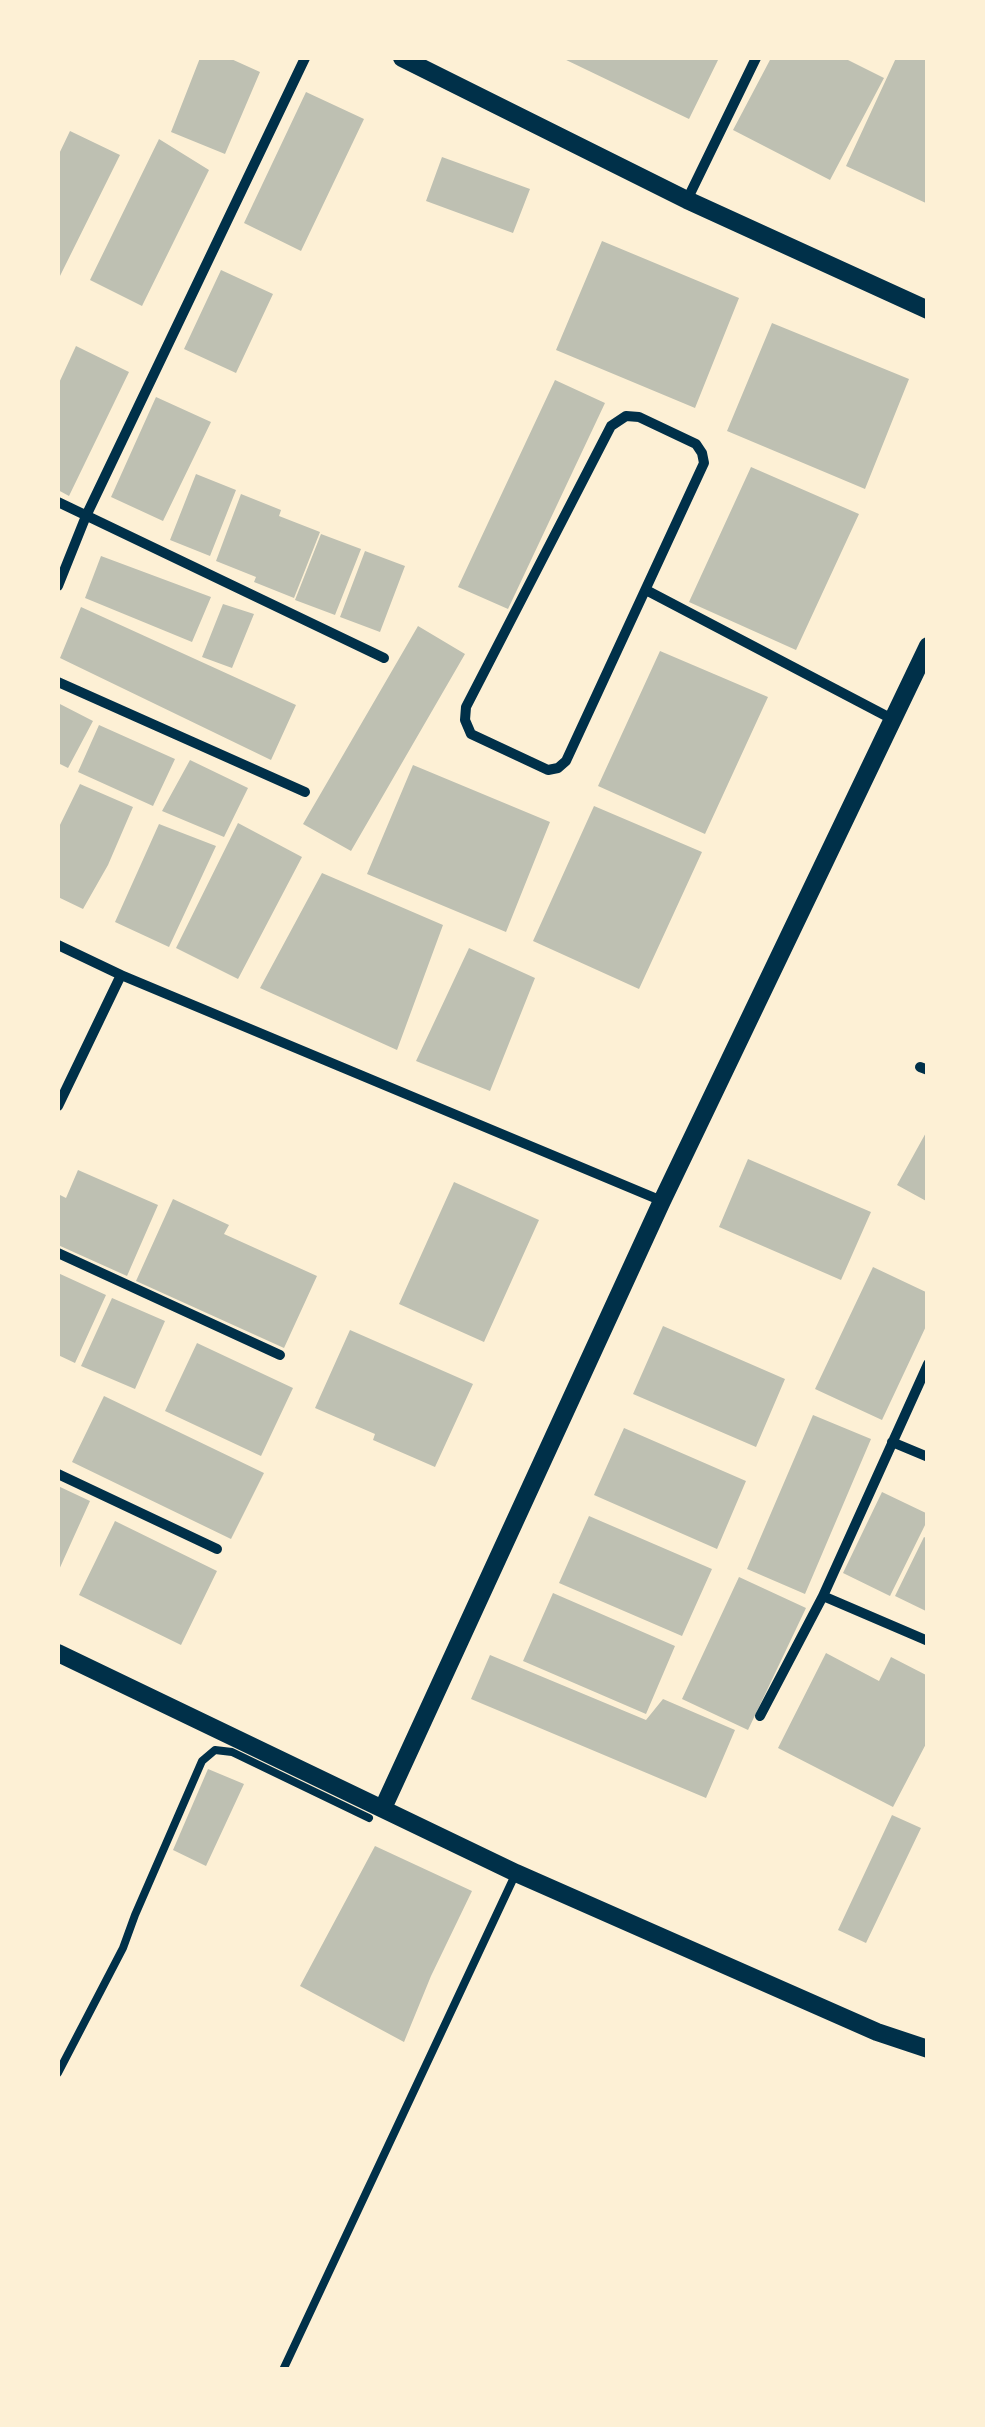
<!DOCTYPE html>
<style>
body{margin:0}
#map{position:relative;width:985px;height:2427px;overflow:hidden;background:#fdf0d5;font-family:Poppins,sans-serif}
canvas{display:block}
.frame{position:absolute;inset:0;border:60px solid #fdf0d5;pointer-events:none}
</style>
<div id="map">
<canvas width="985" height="2427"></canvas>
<div class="frame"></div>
</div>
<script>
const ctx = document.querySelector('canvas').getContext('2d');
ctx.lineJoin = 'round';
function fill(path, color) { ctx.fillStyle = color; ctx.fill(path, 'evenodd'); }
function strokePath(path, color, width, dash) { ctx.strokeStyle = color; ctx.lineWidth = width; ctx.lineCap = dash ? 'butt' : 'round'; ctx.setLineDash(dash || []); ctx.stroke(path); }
fill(new Path2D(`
 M 200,58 L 229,58 L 260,72 L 225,154 L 171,132 Z
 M 562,58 L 719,58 L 689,119 Z
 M 771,58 L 844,58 L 884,78 L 830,180 L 733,130 Z
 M 896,58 L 928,58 L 928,204 L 846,166 Z
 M 306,92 L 364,119 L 301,251 L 244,223 Z
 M 70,131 L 120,155 L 58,280 L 58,156 Z
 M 159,139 L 209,170 L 142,306 L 90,280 Z
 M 442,157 L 530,189 L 513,233 L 426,201 Z
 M 602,241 L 739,298 L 695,408 L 556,350 Z
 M 221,270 L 273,294 L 236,373 L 184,349 Z
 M 772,323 L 909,379 L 865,489 L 727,431 Z
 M 76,346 L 129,372 L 69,496 L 58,490 L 58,385 Z
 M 555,380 L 605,403 L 508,609 L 458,587 Z
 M 156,397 L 211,422 L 163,521 L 111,497 Z
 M 751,467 L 859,514 L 796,650 L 689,602 Z
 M 196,474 L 236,490 L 210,556 L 170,540 Z
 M 241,494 L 281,510 L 279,516 L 320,532 L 294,598 L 254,582 L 256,577 L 216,561 Z
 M 321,534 L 361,549 L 335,615 L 295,600 Z
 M 365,551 L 405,566 L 380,632 L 340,617 Z
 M 101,556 L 211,597 L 192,642 L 85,598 Z
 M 223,604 L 254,614 L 232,668 L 202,657 Z
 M 81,607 L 296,705 L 271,760 L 60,658 Z
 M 418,626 L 465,654 L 351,851 L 303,824 Z
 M 660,651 L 768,697 L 705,834 L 598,786 Z
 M 58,703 L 93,721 L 68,768 L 58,763 Z
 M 99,725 L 175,759 L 153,806 L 78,772 Z
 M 190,760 L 248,788 L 224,837 L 162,811 Z
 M 413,765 L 550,822 L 506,932 L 367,874 Z
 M 80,784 L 133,807 L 108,865 L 83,909 L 58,897 L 58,829 Z
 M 594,806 L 702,852 L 639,989 L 533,941 Z
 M 238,823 L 302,857 L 238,979 L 176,948 Z
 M 159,824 L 216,846 L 169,947 L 115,922 Z
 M 322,873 L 443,925 L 397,1050 L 260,988 Z
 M 469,948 L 535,978 L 490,1091 L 416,1061 Z
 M 928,1129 L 928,1202 L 897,1185 Z
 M 748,1159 L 871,1212 L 841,1280 L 719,1227 Z
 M 78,1170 L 158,1205 L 127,1276 L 58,1245 L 58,1194 L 66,1198 Z
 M 454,1182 L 539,1220 L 484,1342 L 399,1304 Z
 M 173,1199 L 229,1225 L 224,1234 L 317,1276 L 284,1348 L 136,1281 Z
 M 873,1267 L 928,1293 L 928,1322 L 882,1420 L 815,1389 Z
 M 58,1273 L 106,1295 L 75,1363 L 58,1355 Z
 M 112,1298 L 165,1321 L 135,1389 L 81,1366 Z
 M 663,1326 L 785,1379 L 756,1447 L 633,1394 Z
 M 350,1330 L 473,1384 L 435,1467 L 373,1440 L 375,1434 L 315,1408 Z
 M 197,1343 L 293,1388 L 261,1456 L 165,1411 Z
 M 104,1396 L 264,1473 L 231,1539 L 72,1462 Z
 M 813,1415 L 871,1439 L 805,1594 L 747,1569 Z
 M 624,1428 L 746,1481 L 717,1549 L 594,1495 Z
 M 58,1486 L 90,1501 L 58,1572 Z
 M 882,1492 L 928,1514 L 928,1519 L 890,1596 L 843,1573 Z
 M 589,1516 L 712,1569 L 682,1636 L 559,1583 Z
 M 115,1521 L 217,1571 L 181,1645 L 79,1595 Z
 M 924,1537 L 928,1539 L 928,1612 L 895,1596 Z
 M 739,1577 L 806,1608 L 748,1730 L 682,1699 Z
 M 553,1593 L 675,1646 L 646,1714 L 523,1661 Z
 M 826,1653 L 879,1681 L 891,1657 L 928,1676 L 928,1740 L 893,1807 L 778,1748 Z
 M 490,1655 L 646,1720 L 663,1699 L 735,1730 L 706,1798 L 471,1699 Z
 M 208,1769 L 244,1784 L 206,1866 L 173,1850 Z
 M 892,1815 L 921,1828 L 866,1943 L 838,1930 Z
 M 375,1846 L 472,1891 L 431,1976 L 404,2042 L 300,1986 Z`), '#bec0b2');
strokePath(new Path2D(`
 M 58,2073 L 123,1948 L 135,1915 L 202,1761 L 215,1750 L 232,1752 L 369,1818
 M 283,2370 L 516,1873`), '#003049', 8);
strokePath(new Path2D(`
 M 687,200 L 756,58
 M 626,416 L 639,417 L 696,444 L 702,453 L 704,463 L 566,761 L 558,768 L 548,770 L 471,734 L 465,720 L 466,707 L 611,426 Z
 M 58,502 L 384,658
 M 58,586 L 86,516 L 305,58
 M 646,590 L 892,719
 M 58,682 L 305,792
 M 58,945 L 121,975 L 662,1201
 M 920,1067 L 928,1070
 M 58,1106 L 121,975
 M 58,1253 L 280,1355
 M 892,1442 L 928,1457
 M 58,1474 L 217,1549
 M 823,1596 L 928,1641
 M 760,1716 L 823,1596 L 928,1364`), '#003049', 10);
strokePath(new Path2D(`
 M 402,58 L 687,200 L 928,310
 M 58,1653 L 516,1873 L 877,2032 L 928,2049
 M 383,1808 L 662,1201 L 928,646`), '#003049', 18);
</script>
